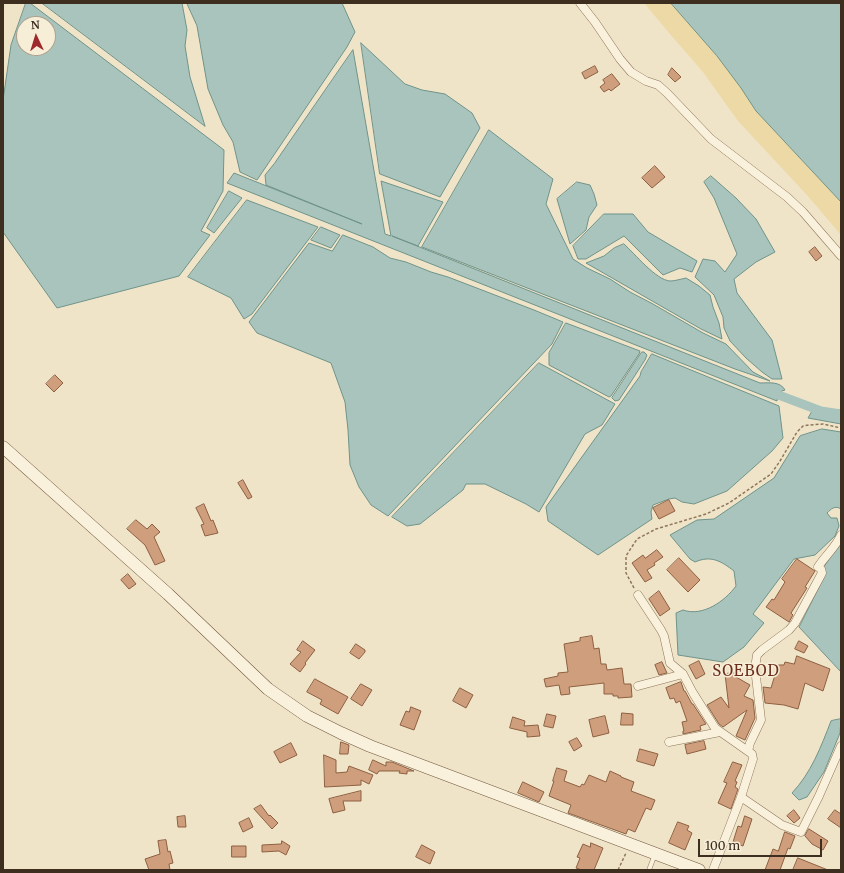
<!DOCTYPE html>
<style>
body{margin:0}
#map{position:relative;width:844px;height:873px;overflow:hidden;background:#f0e4c8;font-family:Merriweather,serif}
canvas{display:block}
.frame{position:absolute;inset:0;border:4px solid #3d2e20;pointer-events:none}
.north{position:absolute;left:16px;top:16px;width:40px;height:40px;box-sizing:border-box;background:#f7eed8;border:1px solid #ada18e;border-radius:50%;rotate:356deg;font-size:11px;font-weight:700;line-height:16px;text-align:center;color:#3d2e20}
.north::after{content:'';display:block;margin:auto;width:14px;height:18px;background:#9e2a2b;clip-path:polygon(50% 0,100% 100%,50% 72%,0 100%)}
.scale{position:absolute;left:698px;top:839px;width:124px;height:18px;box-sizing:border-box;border:2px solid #3d2e20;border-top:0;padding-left:5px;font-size:12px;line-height:14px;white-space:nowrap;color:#3d2e20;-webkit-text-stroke:3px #f7eed8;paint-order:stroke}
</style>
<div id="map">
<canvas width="844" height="873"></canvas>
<div class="frame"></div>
<div class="north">N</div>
<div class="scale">100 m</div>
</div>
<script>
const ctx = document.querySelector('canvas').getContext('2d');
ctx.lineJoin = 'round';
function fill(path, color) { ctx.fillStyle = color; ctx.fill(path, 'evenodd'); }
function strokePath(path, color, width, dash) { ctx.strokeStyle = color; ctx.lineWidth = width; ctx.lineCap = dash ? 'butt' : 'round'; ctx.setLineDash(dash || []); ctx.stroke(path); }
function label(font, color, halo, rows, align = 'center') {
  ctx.font = font + ' Merriweather,serif'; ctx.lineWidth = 3; ctx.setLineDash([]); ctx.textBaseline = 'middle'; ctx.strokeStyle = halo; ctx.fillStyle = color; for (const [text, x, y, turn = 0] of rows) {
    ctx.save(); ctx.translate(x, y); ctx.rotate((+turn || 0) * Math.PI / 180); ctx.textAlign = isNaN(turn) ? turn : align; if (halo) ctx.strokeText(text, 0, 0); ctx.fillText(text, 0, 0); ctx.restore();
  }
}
fill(new Path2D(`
 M 644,3 L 671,3 L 717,56 L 741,88 L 756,111 L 841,202 L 841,235 L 807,195 L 738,121 L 703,72 L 670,34 Z`), '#ecd9a5');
const water = new Path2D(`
 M 26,3 L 30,3 L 224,150 L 223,191 L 201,231 L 210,235 L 179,276 L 57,308 L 3,232 L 3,100 L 11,45 ZM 24,24 L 48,24 L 48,48 L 24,48 Z
 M 42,3 L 182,3 L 187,30 L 185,46 L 190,77 L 205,126 Z
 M 187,3 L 342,3 L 355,32 L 347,47 L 257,180 L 240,172 L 233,142 L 223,125 L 208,89 L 197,26 Z
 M 671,3 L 841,3 L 841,202 L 756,111 L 741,88 L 717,56 Z
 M 361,43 L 405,84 L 422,90 L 445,94 L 472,113 L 480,128 L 440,197 L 380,174 Z
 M 353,50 L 385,234 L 391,236 L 381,181 L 443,202 L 418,246 L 392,236 L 760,383 C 769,383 780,381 785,390 L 779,392 L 777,401 L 227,183 L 234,173 L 362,224 L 266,185 L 265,175 L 274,164 Z
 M 489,130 L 553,179 L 546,204 L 573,259 L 587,268 L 610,279 L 630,292 L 653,304 L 703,333 L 726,344 L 753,372 L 770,381 L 735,369 L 422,247 Z
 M 711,176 L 736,198 L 756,219 L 775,252 L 756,262 L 734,279 L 737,293 L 772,340 L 782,379 L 772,379 L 762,372 L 746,358 L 730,341 L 724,328 L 723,317 L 714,295 L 695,277 L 703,259 L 715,261 L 725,272 L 737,254 L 714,198 L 704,182 Z
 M 577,182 L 590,185 L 594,194 L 597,205 L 589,217 L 586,230 L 570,244 L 557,199 Z
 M 229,191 L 242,198 L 214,233 L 207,228 Z
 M 247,200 L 318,227 L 252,314 L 244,319 L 231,298 L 188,277 Z
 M 604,214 L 633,214 L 648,232 L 697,261 L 692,272 L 680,268 L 663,275 L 624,236 L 586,259 L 578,259 L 573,246 Z
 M 321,227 L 340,235 L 331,248 L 311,240 Z
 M 343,235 L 373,247 L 390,258 L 406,262 L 431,272 L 448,277 L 534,310 L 563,322 L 552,344 L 388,516 L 371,505 L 359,487 L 350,465 L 348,430 L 345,402 L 331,363 L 257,333 L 249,322 L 309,243 L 332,251 Z
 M 624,244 C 635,254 656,280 670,281 C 675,281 681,279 686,278 L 699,286 L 710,295 L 713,307 L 719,323 L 722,339 L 701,329 L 586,263 L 604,256 L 614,248 Z
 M 566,323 L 640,351 L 639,354 L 611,396 L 609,397 L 549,365 L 549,353 Z
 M 642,352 L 644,352 L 647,355 L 645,360 L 619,400 L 615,401 L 612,398 Z
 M 652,354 L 779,406 L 783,438 L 772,451 L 727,491 L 694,504 L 682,502 L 675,498 L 669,499 L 653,505 L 651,512 L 652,519 L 598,555 L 548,521 L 546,507 L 640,376 L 641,372 Z
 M 539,363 L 615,404 L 602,425 L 585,434 L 539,512 L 526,504 L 485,484 L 466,484 L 463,490 L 420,524 L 407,526 L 392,517 Z
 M 841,410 L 841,424 L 808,418 L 812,411 Z
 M 822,429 L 841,432 L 841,509 C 835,505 831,509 827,513 L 831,518 L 837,518 L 839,526 L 835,536 L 815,555 L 794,559 L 753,614 L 764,623 L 744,647 L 723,662 L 678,655 L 676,613 L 683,610 C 703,617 725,601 736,586 L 734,571 C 721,561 711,555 695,562 L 690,559 L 670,535 L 697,520 L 714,519 L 774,478 L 800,436 Z
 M 841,543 L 841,672 L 799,627 L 823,579 L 824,567 Z
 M 841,719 L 840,733 L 824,772 L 807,797 L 799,800 L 792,793 C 811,773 821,747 831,721 Z`);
fill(water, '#a9c4bc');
strokePath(water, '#6f938a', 1);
strokePath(new Path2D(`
 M 768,391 L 821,411 L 841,414`), '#a9c4bc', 9);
const building = new Path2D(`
 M 595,66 L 598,72 L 585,79 L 582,73 Z
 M 672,68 L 681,77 L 675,82 L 668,75 Z
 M 612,74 L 620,84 L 611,91 L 609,89 L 604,92 L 600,87 L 605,83 L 603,80 Z
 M 655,166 L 665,177 L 652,188 L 642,178 Z
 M 815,247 L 822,256 L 816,261 L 809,252 Z
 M 55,375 L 63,383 L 54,392 L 46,384 Z
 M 243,480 L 252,497 L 248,499 L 238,483 Z
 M 669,500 L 675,511 L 659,519 L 653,508 Z
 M 204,504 L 211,521 L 213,520 L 218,533 L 205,536 L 201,525 L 204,524 L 196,508 Z
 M 136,520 L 147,529 L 152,524 L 160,532 L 154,537 L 165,561 L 155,565 L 145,545 L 127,529 Z
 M 657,550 L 663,557 L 654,563 L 655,565 L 647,570 L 652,578 L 645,582 L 632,563 L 643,555 L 645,558 Z
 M 679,558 L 700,580 L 688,592 L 667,570 Z
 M 797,559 L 815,571 L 805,587 L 807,588 L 791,613 L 793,615 L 789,622 L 766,607 L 772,599 L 774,600 L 785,582 L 782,579 Z
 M 128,574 L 136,584 L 129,589 L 121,580 Z
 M 659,591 L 670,609 L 660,616 L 649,599 Z
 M 592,636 L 594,649 L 599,648 L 601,664 L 606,664 L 607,670 L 622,668 L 624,684 L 631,684 L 632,697 L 618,698 L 618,696 L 613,696 L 613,694 L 604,694 L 604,683 L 569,687 L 570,694 L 561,695 L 559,685 L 546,687 L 544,679 L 558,676 L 558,673 L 568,672 L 564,644 L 580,641 L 580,638 Z
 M 303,641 L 315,650 L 305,663 L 306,664 L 300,672 L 290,664 L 301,652 L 297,650 Z
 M 799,641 L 808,646 L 804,653 L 795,649 Z
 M 356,644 L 365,650 L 365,652 L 359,659 L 350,653 Z
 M 797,656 L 830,669 L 823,691 L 805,683 L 798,709 L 784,705 L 765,703 L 763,687 L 771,688 L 778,665 L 784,665 L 785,662 L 794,664 Z
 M 699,661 L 705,674 L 696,679 L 689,666 Z
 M 662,662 L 667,673 L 659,675 L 655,665 Z
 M 735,673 L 736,677 L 750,685 L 744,696 L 753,700 L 755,718 L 745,740 L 736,736 L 747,710 L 723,727 L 719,724 L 707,705 L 721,697 L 729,708 L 725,674 Z
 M 315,679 L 348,697 L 338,714 L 320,704 L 322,700 L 307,692 Z
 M 681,682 L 684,691 L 685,691 L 692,704 L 693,704 L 706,724 L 700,726 L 701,730 L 683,734 L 683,731 L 684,731 L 682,722 L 687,721 L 680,701 L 676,703 L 674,698 L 670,699 L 666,688 Z
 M 361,684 L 372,690 L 362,706 L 351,699 Z
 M 460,688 L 473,695 L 466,708 L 453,701 Z
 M 411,707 L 421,711 L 414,730 L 400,725 L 406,711 L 409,712 Z
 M 622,713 L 633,714 L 633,725 L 621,725 Z
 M 547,714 L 556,716 L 553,728 L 544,726 Z
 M 605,716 L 609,733 L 593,737 L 589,720 Z
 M 513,717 L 525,721 L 524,726 L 538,725 L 540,736 L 527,737 L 527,732 L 510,728 Z
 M 577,738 L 582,746 L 574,751 L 569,742 Z
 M 704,741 L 706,749 L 687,754 L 685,745 Z
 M 341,742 L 349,745 L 348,754 L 340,754 Z
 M 291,743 L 297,755 L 280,763 L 274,752 Z
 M 640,749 L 658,754 L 654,766 L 637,761 Z
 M 324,755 L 336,760 L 336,773 L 347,772 L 349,766 L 373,775 L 369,784 L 361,780 L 361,785 L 325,787 Z
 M 373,760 L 386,766 L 386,762 L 392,762 L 414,771 L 407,771 L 407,774 L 399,773 L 400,771 L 379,771 L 377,774 L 369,770 Z
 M 733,762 L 742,765 L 735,781 L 737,782 L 735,787 L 738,789 L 731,809 L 718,803 L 727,783 L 724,782 Z
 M 557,768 L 567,771 L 564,781 L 580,787 L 582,784 L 584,785 L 589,775 L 606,782 L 610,771 L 621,776 L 621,777 L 634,782 L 631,791 L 655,800 L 651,810 L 646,808 L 635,832 L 628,829 L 626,834 L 568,813 L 571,805 L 549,796 L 554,781 L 553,781 Z
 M 523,782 L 544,792 L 539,802 L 518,793 Z
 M 361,791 L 361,801 L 343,801 L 345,810 L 333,813 L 329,799 Z
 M 261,805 L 269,816 L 270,815 L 278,823 L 272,829 L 254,809 Z
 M 794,810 L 800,818 L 794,823 L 787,816 Z
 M 835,810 L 841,814 L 841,828 L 828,819 Z
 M 185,816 L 186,827 L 178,827 L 177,817 Z
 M 745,816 L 752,819 L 743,846 L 733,842 L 738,826 L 741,827 Z
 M 249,818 L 253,827 L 243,832 L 239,823 Z
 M 678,822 L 689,826 L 687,830 L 692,833 L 685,850 L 669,843 Z
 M 809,829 L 828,841 L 823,850 L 812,844 L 805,836 Z
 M 785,832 L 795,836 L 790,849 L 788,848 L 780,870 L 765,870 L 773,849 L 778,851 Z
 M 166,840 L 168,852 L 170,851 L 173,863 L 169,864 L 170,870 L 149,870 L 145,859 L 160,854 L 158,841 Z
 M 282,841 L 290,846 L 286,855 L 279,851 L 262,852 L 262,845 L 281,844 Z
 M 591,843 L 603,848 L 594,870 L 582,870 L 576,868 L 580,858 L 577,857 L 583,844 L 590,847 Z
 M 422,845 L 435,852 L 430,864 L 416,857 Z
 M 232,846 L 246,846 L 246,857 L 232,857 Z
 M 798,858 L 828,870 L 793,870 Z`);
fill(building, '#cf9f7d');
strokePath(building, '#8d5f41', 1);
const lane = new Path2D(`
 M 649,870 L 655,854`);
const street = new Path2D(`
 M 580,3 L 595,22 L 620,59 L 631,72 L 646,81 L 658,85 L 667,93 L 711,139 L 787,197 L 803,212 L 841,256
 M 638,595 L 661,630 L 664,636 L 670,663 L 683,674 L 693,693 L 715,728 L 752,754 L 753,759 L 741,797 L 713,870
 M 638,686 L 683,674
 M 669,742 L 720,732
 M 748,751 L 750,743 L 761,720 L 755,668 L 757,655 L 762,650 L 789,630 L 795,623 L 822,573 L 821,569 L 818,567 C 825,556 836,547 841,535
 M 741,797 L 782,825 L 801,832 L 819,796 L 841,746`);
const secondary = new Path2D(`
 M 3,447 L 168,594 L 268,689 L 307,716 L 341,733 L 370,746 L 699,870`);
strokePath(lane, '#8d765c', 5);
strokePath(street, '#8d765c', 9);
strokePath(secondary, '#6f573f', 13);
strokePath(new Path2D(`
 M 634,588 L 626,573 L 626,556 L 637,539 L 656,529 L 706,514 L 729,503 L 771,474 L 780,461 L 797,432 L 803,426 L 809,425 L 823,424 L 841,428
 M 618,870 L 626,853`), '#8d765c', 1.5, [3, 2]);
strokePath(lane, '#faf1dc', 4);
strokePath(street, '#faf1dc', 8);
strokePath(secondary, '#faf1dc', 12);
ctx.letterSpacing = '1px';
label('15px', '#6b2e1e', '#f7eed8', [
 ["SOEBOD",746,672]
]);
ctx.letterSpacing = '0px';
</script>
